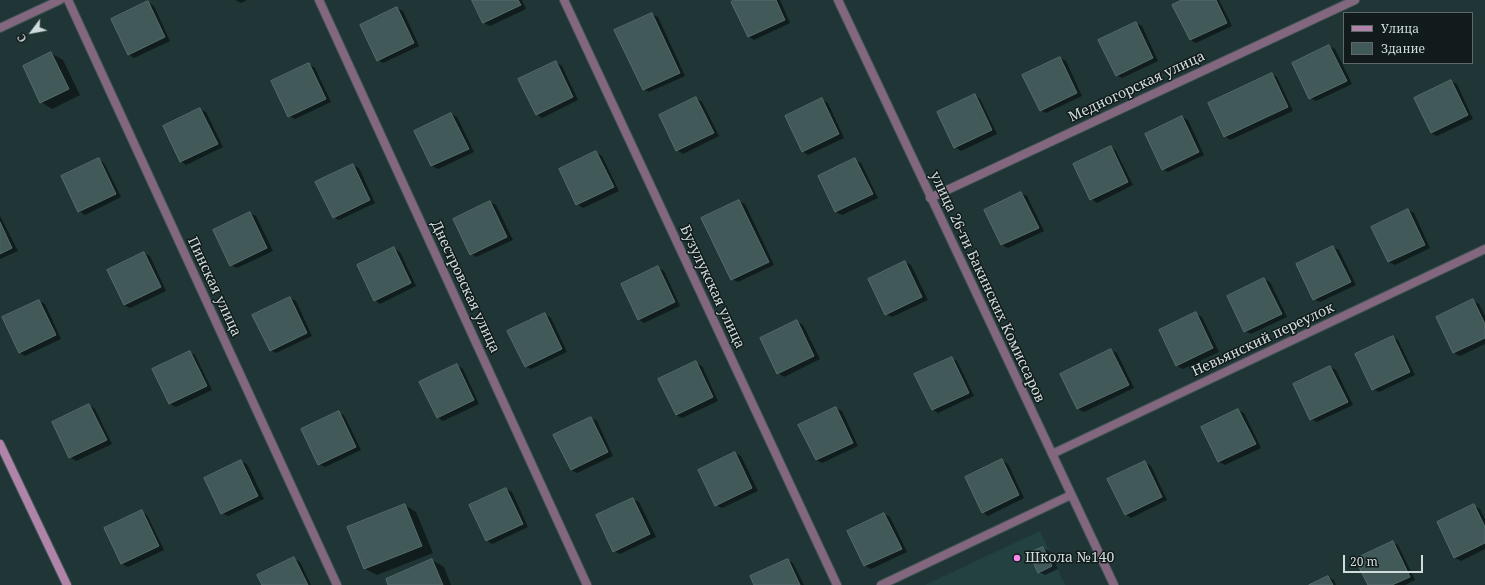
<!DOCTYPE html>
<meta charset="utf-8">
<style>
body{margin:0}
#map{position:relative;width:1485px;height:585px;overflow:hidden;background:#203636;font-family:"Noto Serif",serif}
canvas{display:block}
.legend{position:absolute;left:1343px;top:12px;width:130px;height:52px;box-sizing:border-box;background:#121b1b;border:1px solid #5e6868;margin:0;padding:5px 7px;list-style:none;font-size:12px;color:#d0dcdc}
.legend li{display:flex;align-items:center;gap:8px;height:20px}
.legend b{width:20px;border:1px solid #5e6868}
.north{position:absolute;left:12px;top:12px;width:40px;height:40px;-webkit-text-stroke:3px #121b1b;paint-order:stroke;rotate:238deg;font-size:11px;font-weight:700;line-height:16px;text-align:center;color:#d0dcdc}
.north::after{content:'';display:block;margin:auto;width:14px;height:18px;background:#d0dcdc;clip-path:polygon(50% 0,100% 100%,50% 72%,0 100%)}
.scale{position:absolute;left:1343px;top:555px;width:80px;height:18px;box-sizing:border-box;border:2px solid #d0dcdc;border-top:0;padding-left:5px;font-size:12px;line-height:14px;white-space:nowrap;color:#d0dcdc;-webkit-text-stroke:3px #121b1b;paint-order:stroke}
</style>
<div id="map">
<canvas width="1485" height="585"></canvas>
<ul class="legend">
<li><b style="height:5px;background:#b084a9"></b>Улица</li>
<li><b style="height:11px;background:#425959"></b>Здание</li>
</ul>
<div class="north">С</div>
<div class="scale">20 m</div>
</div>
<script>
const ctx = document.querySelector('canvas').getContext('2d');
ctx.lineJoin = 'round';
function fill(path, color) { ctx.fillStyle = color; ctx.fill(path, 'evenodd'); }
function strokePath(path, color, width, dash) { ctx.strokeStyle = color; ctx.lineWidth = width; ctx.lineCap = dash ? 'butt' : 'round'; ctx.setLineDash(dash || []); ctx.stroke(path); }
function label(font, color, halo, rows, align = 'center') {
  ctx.font = font + ' "Noto Serif",serif'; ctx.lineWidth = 3; ctx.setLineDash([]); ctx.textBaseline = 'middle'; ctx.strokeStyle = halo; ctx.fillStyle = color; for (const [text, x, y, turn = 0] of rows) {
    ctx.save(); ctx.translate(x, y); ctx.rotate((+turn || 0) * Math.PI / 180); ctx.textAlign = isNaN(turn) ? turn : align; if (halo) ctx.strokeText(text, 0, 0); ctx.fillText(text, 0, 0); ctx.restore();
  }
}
fill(new Path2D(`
 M 1040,531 L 1065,585 L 925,585 Z`), '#234141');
fill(new Path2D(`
 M 235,0 L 247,0 L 241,3 Z
 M 473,0 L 522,0 L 526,9 L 490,26 L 484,23 Z
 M 736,0 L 780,0 L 790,23 L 754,40 L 749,37 L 732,2 Z
 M 1184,0 L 1219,0 L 1232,26 L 1196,43 L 1190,40 Z
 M 148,2 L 154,6 L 170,41 L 134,58 L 128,54 Z
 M 397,8 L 403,11 L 419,46 L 383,63 L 378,60 Z
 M 652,14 L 658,17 L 685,76 L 649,92 L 643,89 Z
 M 1136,23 L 1142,26 L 1158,61 L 1122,78 L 1116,75 Z
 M 1329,46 L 1335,49 L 1352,84 L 1316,101 L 1310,98 Z
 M 51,53 L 63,60 L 80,95 L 52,109 L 41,102 Z
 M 1060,58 L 1066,61 L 1082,96 L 1046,113 L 1040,110 Z
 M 556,62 L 562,66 L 578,100 L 542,118 L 536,114 Z
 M 309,64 L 315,68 L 331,102 L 295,119 L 289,116 Z
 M 1272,74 L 1277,77 L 1293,111 L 1230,140 L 1225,136 Z
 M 1451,81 L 1457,84 L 1473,119 L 1437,136 L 1431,133 Z
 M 975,95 L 980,99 L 997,134 L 961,151 L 955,147 L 939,113 Z
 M 696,98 L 702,102 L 719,136 L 683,154 L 677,150 Z
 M 822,100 L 828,103 L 844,138 L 808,155 L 802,151 Z
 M 200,109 L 206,112 L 223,147 L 186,165 L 181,161 Z
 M 451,114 L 457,117 L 474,152 L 438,169 L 432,166 L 415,131 Z
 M 1182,117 L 1188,120 L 1204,155 L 1168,172 L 1162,169 Z
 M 1111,147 L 1116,151 L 1133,185 L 1097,203 L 1091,199 Z
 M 596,152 L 602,156 L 619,191 L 583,208 L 577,204 Z
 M 98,159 L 104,163 L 121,197 L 85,215 L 79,211 Z
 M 855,160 L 861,163 L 878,198 L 842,215 L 836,212 L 819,177 Z
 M 353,165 L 359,168 L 375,203 L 339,220 L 333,217 Z
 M 1021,193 L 1027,196 L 1044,231 L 1008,248 L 1002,245 L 985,210 Z
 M 739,201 L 745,204 L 774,265 L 738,282 L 732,279 Z
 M 490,202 L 496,205 L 513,240 L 476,257 L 471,254 Z
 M 1408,210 L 1414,213 L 1430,248 L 1395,265 L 1389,262 L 1372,227 Z
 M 250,213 L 256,216 L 273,251 L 237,268 L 231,265 Z
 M 0,216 L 18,251 L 0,259 Z
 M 1333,247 L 1339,250 L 1356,285 L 1320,302 L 1314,299 Z
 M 394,248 L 400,252 L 416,286 L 380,304 L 375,300 Z
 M 144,253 L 150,256 L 166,291 L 130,308 L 124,305 Z
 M 905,262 L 911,265 L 928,300 L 892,317 L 886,314 Z
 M 658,267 L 664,271 L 680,306 L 644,323 L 638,319 Z
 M 1264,279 L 1270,282 L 1287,317 L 1251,334 L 1245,331 Z
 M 290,298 L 296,301 L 312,336 L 276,353 L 270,350 Z
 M 39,301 L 45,304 L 61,339 L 25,356 L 20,353 Z
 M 1473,301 L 1479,304 L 1485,316 L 1485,344 L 1460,356 L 1454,353 Z
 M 545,314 L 551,318 L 567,352 L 531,369 L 525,366 Z
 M 1196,314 L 1202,317 L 1219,352 L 1183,369 L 1177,366 Z
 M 797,321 L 803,325 L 820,359 L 784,377 L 778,373 Z
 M 1393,337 L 1398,340 L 1415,375 L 1379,392 L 1373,389 Z
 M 1111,350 L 1117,353 L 1134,388 L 1084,412 L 1078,409 L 1061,374 Z
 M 189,352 L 195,355 L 212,390 L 176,407 L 170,404 L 153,369 Z
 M 951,358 L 957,361 L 974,396 L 938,413 L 932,409 Z
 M 696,363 L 702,366 L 718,401 L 682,418 L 676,415 Z
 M 457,365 L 463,369 L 479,404 L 443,421 L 437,417 Z
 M 1330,367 L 1336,370 L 1353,405 L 1317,422 L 1311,419 Z
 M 89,405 L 95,409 L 112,444 L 76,461 L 70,457 Z
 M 836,408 L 842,411 L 858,446 L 822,463 L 816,460 Z
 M 1238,410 L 1244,413 L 1261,448 L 1225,465 L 1219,462 L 1202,427 Z
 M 338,412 L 344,415 L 361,450 L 325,467 L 319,464 Z
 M 591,418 L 597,421 L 613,456 L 577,473 L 571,470 Z
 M 735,453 L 741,456 L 758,491 L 722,508 L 716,505 Z
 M 1002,460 L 1008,464 L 1024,498 L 988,516 L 983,512 Z
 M 241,461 L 247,464 L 264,499 L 228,516 L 222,513 Z
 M 1145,462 L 1151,466 L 1167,500 L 1131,518 L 1125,514 Z
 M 506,489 L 512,492 L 528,527 L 492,544 L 487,541 Z
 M 633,499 L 639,502 L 656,537 L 620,554 L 614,551 Z
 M 405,505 L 416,512 L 433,553 L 377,575 L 365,569 Z
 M 1474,506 L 1480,509 L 1485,519 L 1485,549 L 1461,561 L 1455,558 L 1438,523 Z
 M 142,512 L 147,515 L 164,550 L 128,567 L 122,564 L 105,529 Z
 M 884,514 L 890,517 L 907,552 L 871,569 L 865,566 L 848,531 Z
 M 1393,542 L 1398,545 L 1415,580 L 1405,585 L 1369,585 Z
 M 1043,548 L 1049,551 L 1058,569 L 1045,575 L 1039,572 Z
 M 294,558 L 300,562 L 311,585 L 263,585 Z
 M 432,560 L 444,567 L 451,585 L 389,585 Z
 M 788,560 L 793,563 L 804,585 L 755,585 Z
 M 1328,577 L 1334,580 L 1336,585 L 1311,585 Z`), '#0007');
const building = new Path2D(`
 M 472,0 L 518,0 L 521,5 L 483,23 Z
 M 734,0 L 776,0 L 785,20 L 748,37 L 731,2 Z
 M 1182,0 L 1216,0 L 1227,23 L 1190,40 L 1172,5 Z
 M 148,1 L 165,37 L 128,55 L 111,19 Z
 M 397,7 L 414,43 L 377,61 L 360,25 Z
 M 652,13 L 680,73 L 643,90 L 614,30 Z
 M 1136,22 L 1153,58 L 1116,76 L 1098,40 Z
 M 1329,45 L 1347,81 L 1309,99 L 1292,63 Z
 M 51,52 L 69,89 L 40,103 L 23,66 Z
 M 1060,57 L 1077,93 L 1040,111 L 1022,75 Z
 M 556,61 L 573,97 L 536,115 L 518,79 Z
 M 309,63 L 326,99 L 288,117 L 271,81 Z
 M 1272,73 L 1288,107 L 1224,137 L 1208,103 Z
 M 1451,80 L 1468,115 L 1431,133 L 1414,98 Z
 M 975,94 L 992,130 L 954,148 L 937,112 Z
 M 696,97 L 714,133 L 676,151 L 659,115 Z
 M 822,98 L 839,134 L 802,152 L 785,116 Z
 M 200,108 L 218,144 L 180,162 L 163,126 Z
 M 451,113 L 469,149 L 431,166 L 414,131 Z
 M 1182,116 L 1199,152 L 1162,170 L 1145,134 Z
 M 1111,146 L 1128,182 L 1090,200 L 1073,164 Z
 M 596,151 L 614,187 L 576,205 L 559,169 Z
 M 99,158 L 116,194 L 78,212 L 61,176 Z
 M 855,158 L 873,194 L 835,212 L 818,176 Z
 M 353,164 L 370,200 L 333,218 L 315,182 Z
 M 1021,192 L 1039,228 L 1001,245 L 984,210 Z
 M 739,200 L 769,262 L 731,280 L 701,218 Z
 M 490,201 L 507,237 L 470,255 L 453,219 Z
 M 1408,209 L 1425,245 L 1388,262 L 1371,227 Z
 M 250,212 L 267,248 L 230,266 L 213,230 Z
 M 0,222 L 12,248 L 0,254 Z
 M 1333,246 L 1351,282 L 1313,300 L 1296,264 Z
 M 394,247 L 411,283 L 374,301 L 357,265 Z
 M 144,252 L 161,287 L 124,305 L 107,270 Z
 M 905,261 L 922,297 L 885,315 L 868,279 Z
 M 658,266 L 675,302 L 638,320 L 621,284 Z
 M 1264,278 L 1282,314 L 1244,332 L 1227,296 Z
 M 290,297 L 307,333 L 270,351 L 252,315 Z
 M 1473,299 L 1485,324 L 1485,338 L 1453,353 L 1436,317 Z
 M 39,300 L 56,335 L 19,353 L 2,317 Z
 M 1196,312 L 1213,348 L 1176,366 L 1159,330 Z
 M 545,313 L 562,349 L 525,367 L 507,331 Z
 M 797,320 L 814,356 L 777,374 L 760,338 Z
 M 1393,336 L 1410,372 L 1372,390 L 1355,354 Z
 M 1111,349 L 1129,385 L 1077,409 L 1060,374 Z
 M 190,351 L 207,386 L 169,404 L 152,369 Z
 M 952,357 L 969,393 L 932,410 L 914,374 Z
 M 696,361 L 713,397 L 676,415 L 658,379 Z
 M 457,364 L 474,400 L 437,418 L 419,382 Z
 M 1330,366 L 1348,402 L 1310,420 L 1293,384 Z
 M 89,404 L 107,440 L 69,458 L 52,422 Z
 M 836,407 L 853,443 L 816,460 L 798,425 Z
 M 1238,409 L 1256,444 L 1218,462 L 1201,427 Z
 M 339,411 L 356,447 L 318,465 L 301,429 Z
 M 591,417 L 608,452 L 571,470 L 553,435 Z
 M 735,452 L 752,488 L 715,506 L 698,470 Z
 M 1002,459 L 1019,495 L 982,513 L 965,477 Z
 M 241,460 L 258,496 L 221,514 L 204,478 Z
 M 1145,461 L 1162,497 L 1125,515 L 1107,479 Z
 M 506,488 L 523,524 L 486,541 L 469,505 Z
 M 633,498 L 650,534 L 613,552 L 596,515 Z
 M 405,504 L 422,546 L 364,569 L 347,527 Z
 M 1474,504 L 1485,527 L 1485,543 L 1454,558 L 1437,522 Z
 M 142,510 L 159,546 L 121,564 L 104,528 Z
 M 884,513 L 902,549 L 864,566 L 847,531 Z
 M 1393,541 L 1410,577 L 1392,585 L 1368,585 L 1355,559 Z
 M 1043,547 L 1052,566 L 1038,573 L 1029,553 Z
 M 294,557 L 308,585 L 262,585 L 257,575 Z
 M 432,559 L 443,585 L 388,585 L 386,579 Z
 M 788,559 L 800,585 L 754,585 L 750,576 Z
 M 1328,576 L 1333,585 L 1309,585 Z`);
fill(building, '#425959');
strokePath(building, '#566d6d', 1);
const minor = new Path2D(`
 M 68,0 L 337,585
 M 319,0 L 587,585
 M 564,0 L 837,585
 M 838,0 L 1114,585
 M 0,28 L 60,0
 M 930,198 L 1355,0
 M 1052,454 L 1485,249
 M 881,585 L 1071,495`);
const secondary = new Path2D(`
 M 0,444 L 67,585`);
strokePath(minor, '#405454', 10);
strokePath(secondary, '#405454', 10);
strokePath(minor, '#82677e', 8);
strokePath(secondary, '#b084a9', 8);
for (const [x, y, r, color] of [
 [1017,558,4,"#f888eb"]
]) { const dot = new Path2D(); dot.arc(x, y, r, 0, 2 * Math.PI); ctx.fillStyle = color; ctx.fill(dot); strokePath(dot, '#121b1b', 1.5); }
label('14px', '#d0dcdc', '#121b1b', [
 ["Медногорская улица",1137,87,-25],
 ["Пинская улица",214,287,65],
 ["Днестровская улица",465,287,65],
 ["Бузулукская улица",712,287,65],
 ["улица 26-ти Бакинских Комиссаров",987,287,65],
 ["Невьянский переулок",1263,340,-25]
]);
label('14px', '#d0dcdc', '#121b1b', [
 ["Школа №140",1025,558]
], 'left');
</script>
